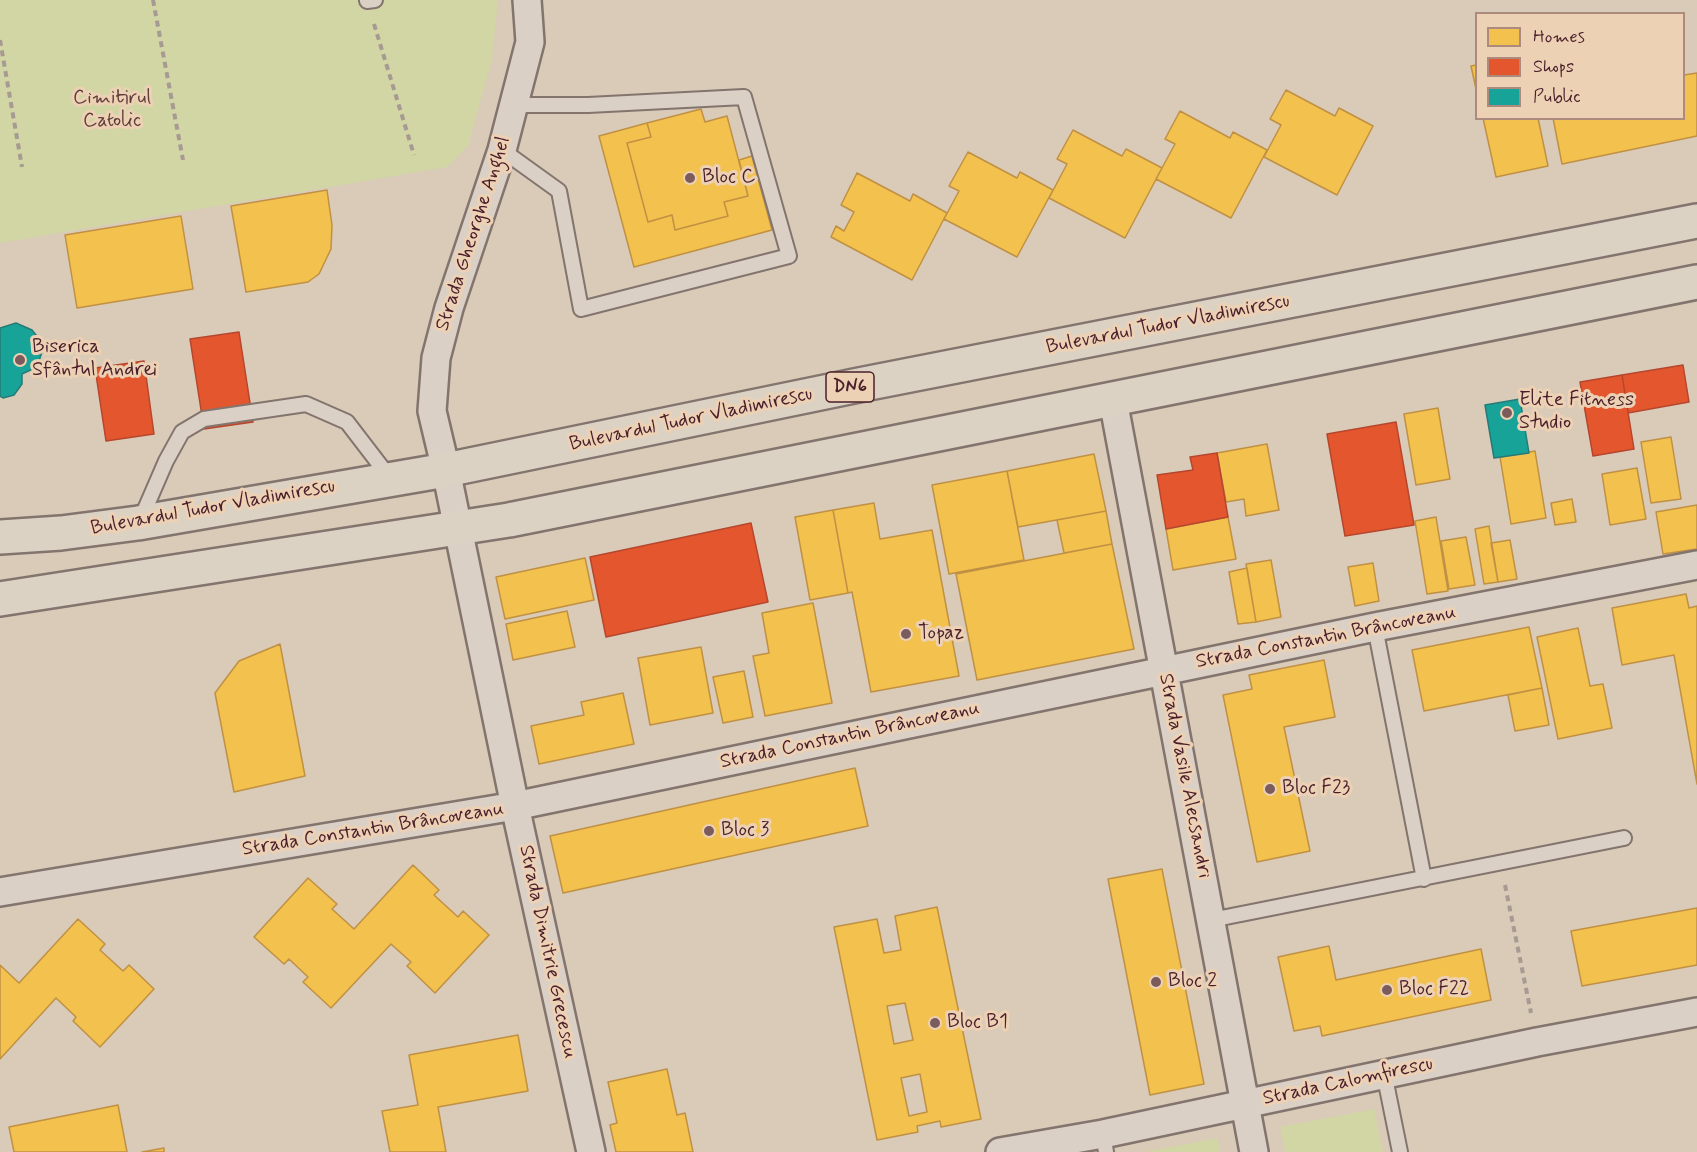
<!DOCTYPE html>
<meta charset="utf-8">
<style>
body{margin:0}
#map{position:relative;width:1697px;height:1152px;overflow:hidden;background:#d9cbb8;font-family:Mynerve,sans-serif}
canvas{display:block}
.legend{position:absolute;left:1475px;top:12px;width:210px;height:108px;box-sizing:border-box;background:#edd1b4;border:2px solid #ac8a7d;margin:0;padding:8px 10px;list-style:none;font-size:18px;color:#4a1f2b}
.legend li{display:flex;align-items:center;gap:12px;height:30px}
.legend b{width:30px;border:2px solid #ac8a7d}
</style>
<div id="map">
<canvas width="1697" height="1152"></canvas>
<ul class="legend">
<li><b style="height:16px;background:#f2c14e"></b>Homes</li>
<li><b style="height:16px;background:#e4572e"></b>Shops</li>
<li><b style="height:16px;background:#17a398"></b>Public</li>
</ul>
</div>
<script>
const ctx = document.querySelector('canvas').getContext('2d');
ctx.lineJoin = 'round';
function fill(path, color) { ctx.fillStyle = color; ctx.fill(path, 'evenodd'); }
function strokePath(path, color, width, dash) { ctx.strokeStyle = color; ctx.lineWidth = width; ctx.lineCap = dash ? 'butt' : 'round'; ctx.setLineDash(dash || []); ctx.stroke(path); }
function label(font, color, halo, rows, align = 'center') {
  ctx.font = font + ' Mynerve,sans-serif'; ctx.lineWidth = 6; ctx.setLineDash([]); ctx.textBaseline = 'middle'; ctx.strokeStyle = halo; ctx.fillStyle = color; for (const [text, x, y, turn = 0] of rows) {
    ctx.save(); ctx.translate(x, y); ctx.rotate((+turn || 0) * Math.PI / 180); ctx.textAlign = isNaN(turn) ? turn : align; if (halo) ctx.strokeText(text, 0, 0); ctx.fillText(text, 0, 0); ctx.restore();
  }
}
fill(new Path2D(`
 M 0,0 L 498,0 L 492,59 L 468,146 L 447,167 L 0,243 Z
 M 1374,1109 L 1383,1152 L 1285,1152 L 1280,1127 Z
 M 1218,1138 L 1220,1152 L 1145,1152 Z`), '#d2d5a4');
const homes = new Path2D(`
 M 1476,65 L 1476,89 L 1471,66 Z
 M 1697,73 L 1697,136 L 1562,164 L 1553,118 L 1684,118 L 1684,75 Z
 M 1286,90 L 1335,116 L 1339,108 L 1373,126 L 1337,195 L 1264,157 L 1281,125 L 1270,119 Z
 M 701,109 L 705,122 L 727,116 L 748,196 L 724,202 L 728,216 L 675,230 L 672,215 L 648,222 L 627,143 L 651,137 L 647,123 Z
 M 1180,111 L 1230,138 L 1233,132 L 1267,150 L 1231,218 L 1156,179 L 1175,144 L 1165,139 Z
 M 1483,118 L 1538,118 L 1548,166 L 1496,177 Z
 M 647,123 L 651,137 L 627,143 L 648,222 L 672,215 L 675,230 L 728,216 L 724,202 L 748,196 L 739,160 L 752,156 L 772,230 L 634,267 L 599,136 Z
 M 1073,130 L 1122,156 L 1126,149 L 1162,168 L 1125,238 L 1049,198 L 1067,164 L 1057,159 Z
 M 968,152 L 1017,178 L 1020,172 L 1053,190 L 1017,257 L 944,219 L 959,191 L 949,186 Z
 M 857,173 L 910,201 L 913,194 L 947,213 L 912,280 L 831,237 L 836,226 L 844,231 L 854,212 L 841,205 Z
 M 327,190 L 332,225 L 331,249 L 319,274 L 308,282 L 246,292 L 231,206 Z
 M 181,216 L 193,289 L 77,308 L 65,235 Z
 M 1438,408 L 1450,479 L 1416,485 L 1404,414 Z
 M 1671,437 L 1681,499 L 1651,503 L 1641,442 Z
 M 1267,444 L 1279,510 L 1246,516 L 1244,499 L 1226,502 L 1217,453 Z
 M 1535,451 L 1546,518 L 1511,524 L 1500,457 Z
 M 1094,454 L 1106,511 L 1018,527 L 1007,471 Z
 M 1637,468 L 1646,519 L 1610,525 L 1602,474 Z
 M 1007,471 L 1024,560 L 949,574 L 932,485 Z
 M 1572,499 L 1576,522 L 1555,525 L 1551,503 Z
 M 874,503 L 880,539 L 932,530 L 959,676 L 871,692 L 852,592 L 848,593 L 833,510 Z
 M 1697,505 L 1697,549 L 1663,554 L 1656,512 Z
 M 833,510 L 848,593 L 810,600 L 795,517 Z
 M 1106,511 L 1112,544 L 1064,553 L 1057,520 Z
 M 1228,517 L 1236,559 L 1173,570 L 1166,529 Z
 M 1436,517 L 1448,591 L 1427,594 L 1415,521 Z
 M 1489,526 L 1498,582 L 1484,584 L 1475,529 Z
 M 1466,537 L 1475,585 L 1449,589 L 1441,541 Z
 M 1510,540 L 1517,579 L 1498,582 L 1491,543 Z
 M 1112,544 L 1134,649 L 977,680 L 956,574 Z
 M 585,558 L 594,600 L 505,619 L 496,577 Z
 M 1271,560 L 1281,617 L 1256,622 L 1246,564 Z
 M 1373,563 L 1379,601 L 1355,606 L 1348,567 Z
 M 1247,568 L 1256,622 L 1238,624 L 1229,572 Z
 M 1686,594 L 1689,608 L 1697,606 L 1697,784 L 1674,655 L 1622,665 L 1612,608 Z
 M 813,603 L 832,703 L 765,716 L 753,656 L 769,653 L 762,613 Z
 M 567,611 L 575,647 L 513,660 L 506,624 Z
 M 1529,627 L 1542,688 L 1424,711 L 1412,650 Z
 M 1578,628 L 1590,686 L 1603,684 L 1612,728 L 1558,739 L 1537,637 Z
 M 280,644 L 305,776 L 234,792 L 215,693 L 239,661 Z
 M 701,647 L 713,713 L 650,725 L 638,658 Z
 M 1324,660 L 1335,717 L 1284,727 L 1310,851 L 1257,862 L 1223,695 L 1252,689 L 1249,675 Z
 M 744,671 L 753,717 L 723,723 L 713,677 Z
 M 1542,688 L 1549,725 L 1515,731 L 1508,695 Z
 M 623,693 L 634,744 L 539,764 L 531,726 L 584,715 L 581,702 Z
 M 855,768 L 868,826 L 563,893 L 550,836 Z
 M 413,865 L 439,890 L 434,895 L 458,917 L 463,911 L 489,935 L 435,993 L 407,966 L 411,962 L 391,944 L 331,1008 L 303,982 L 308,977 L 289,959 L 284,964 L 254,937 L 308,878 L 337,904 L 332,909 L 354,929 Z
 M 1162,869 L 1204,1084 L 1150,1095 L 1108,879 Z
 M 937,907 L 981,1119 L 941,1127 L 940,1121 L 917,1126 L 918,1132 L 877,1140 L 834,927 L 877,919 L 884,953 L 901,950 L 895,916 ZM 905,1003 L 913,1040 L 894,1044 L 887,1006 ZM 920,1074 L 927,1112 L 909,1116 L 901,1078 Z
 M 1697,908 L 1697,965 L 1582,986 L 1571,931 Z
 M 78,919 L 105,944 L 100,950 L 123,971 L 129,965 L 154,989 L 100,1047 L 73,1021 L 76,1017 L 56,998 L 0,1059 L 0,965 L 19,983 Z
 M 1329,946 L 1336,980 L 1481,949 L 1491,1000 L 1322,1036 L 1320,1026 L 1294,1031 L 1278,957 Z
 M 518,1035 L 528,1091 L 438,1107 L 446,1152 L 390,1152 L 382,1111 L 418,1105 L 409,1055 Z
 M 667,1069 L 677,1115 L 685,1113 L 693,1152 L 616,1152 L 610,1125 L 617,1123 L 608,1082 Z
 M 118,1105 L 127,1152 L 14,1152 L 9,1127 Z
 M 164,1148 L 164,1152 L 142,1152 Z`);
fill(homes, '#f2c14e');
strokePath(homes, '#c09044', 1.5);
const shops = new Path2D(`
 M 239,332 L 253,422 L 204,429 L 190,339 Z
 M 144,361 L 154,434 L 106,441 L 95,368 Z
 M 1683,365 L 1689,402 L 1628,413 L 1622,375 Z
 M 1622,375 L 1634,449 L 1593,456 L 1580,382 Z
 M 1396,422 L 1414,525 L 1345,536 L 1327,434 Z
 M 1217,453 L 1228,517 L 1166,529 L 1157,475 L 1193,470 L 1190,457 Z
 M 751,523 L 768,602 L 606,637 L 590,557 Z`);
fill(shops, '#e4572e');
strokePath(shops, '#b6462d', 1.5);
const public = new Path2D(`
 M 16,323 L 32,330 L 40,340 L 42,352 L 37,367 L 22,374 L 22,384 L 14,395 L 3,398 L 0,396 L 0,328 Z
 M 1520,399 L 1529,453 L 1494,458 L 1485,405 Z`);
fill(public, '#17a398');
strokePath(public, '#267b77', 1.5);
const service = new Path2D(`
 M 367,1 L 375,0
 M 502,150 L 559,191 L 581,309 L 789,256 L 744,97 L 588,105 L 514,105
 M 140,521 L 166,461 L 182,432 L 204,419 L 306,404 L 347,422 L 390,478
 M 1375,627 L 1424,879
 M 1211,920 L 1624,838
 M 1384,1073 L 1400,1152
 M 1103,1134 L 1106,1152`);
const minor = new Path2D(`
 M 527,0 L 530,42 L 502,150 L 449,308 L 436,358 L 432,411 L 446,470 L 515,806 L 591,1152
 M 1113,400 L 1254,1152
 M 0,892 L 515,806 L 1375,627 L 1697,565
 M 1000,1152 L 1103,1134 L 1537,1042 L 1697,1012`);
const primary = new Path2D(`
 M 0,537 L 61,533 L 138,523 L 446,470 L 859,385 L 1697,221
 M 0,599 L 509,520 L 1697,282`);
strokePath(service, '#83746e', 18);
strokePath(minor, '#83746e', 32);
strokePath(primary, '#83746e', 38);
strokePath(new Path2D(`
 M 153,0 L 183,160
 M 374,24 L 414,155
 M 0,40 L 22,167
 M 1505,885 L 1531,1013`), '#a69a93', 4, [6, 4.5]);
strokePath(service, '#dad0c5', 14);
strokePath(minor, '#dad0c5', 27);
strokePath(primary, '#dcd2c4', 33);
for (const [x, y, r, color] of [
 [690,178,6,"#7c5b5c"],
 [20,360,6,"#7c5b5c"],
 [1507,413,6,"#7c5b5c"],
 [906,634,6,"#7c5b5c"],
 [1270,789,6,"#7c5b5c"],
 [709,831,6,"#7c5b5c"],
 [1156,982,6,"#7c5b5c"],
 [1387,990,6,"#7c5b5c"],
 [935,1023,6,"#7c5b5c"]
]) { const dot = new Path2D(); dot.arc(x, y, r, 0, 2 * Math.PI); ctx.fillStyle = color; ctx.fill(dot); strokePath(dot, '#edd1b4', 2); }
for (const [x, y, w] of [
 [850,387,48]
]) { const box = new Path2D(); box.roundRect(x - w / 2, y - 15, w, 30, 4.5); ctx.fillStyle = '#edd1b4'; ctx.fill(box); strokePath(box, '#4a1f2b', 1.5); }
label('bold 18px', '#4a1f2b', null, [
 ["DN6",850,387]
]);
label('20px', '#5e3c3b', '#edd1b4', [
 ["Cimitirul",112,99],
 ["Catolic",112,122]
]);
label('20px', '#4a1f2b', '#edd1b4', [
 ["Bloc C",702,178],
 ["Biserica",32,348],
 ["Sfântul Andrei",32,371],
 ["Elite Fitness",1519,401],
 ["Studio",1519,424],
 ["Topaz",918,634],
 ["Bloc F23",1282,789],
 ["Bloc 3",721,831],
 ["Bloc 2",1168,982],
 ["Bloc F22",1399,990],
 ["Bloc B1",947,1023]
], 'left');
label('20px', '#4a1f2b', '#edd1b4', [
 ["Strada Gheorghe Anghel",474,234,-72],
 ["Bulevardul Tudor Vladimirescu",1168,325,-11],
 ["Bulevardul Tudor Vladimirescu",691,420,-12],
 ["Bulevardul Tudor Vladimirescu",213,508,-10],
 ["Strada Constantin Brâncoveanu",1326,638,-11],
 ["Strada Constantin Brâncoveanu",850,736,-12],
 ["Strada Vasile Alecsandri",1184,776,79],
 ["Strada Constantin Brâncoveanu",373,830,-9],
 ["Strada Dimitrie Grecescu",547,952,78],
 ["Strada Calomfirescu",1348,1082,-12]
]);
</script>
